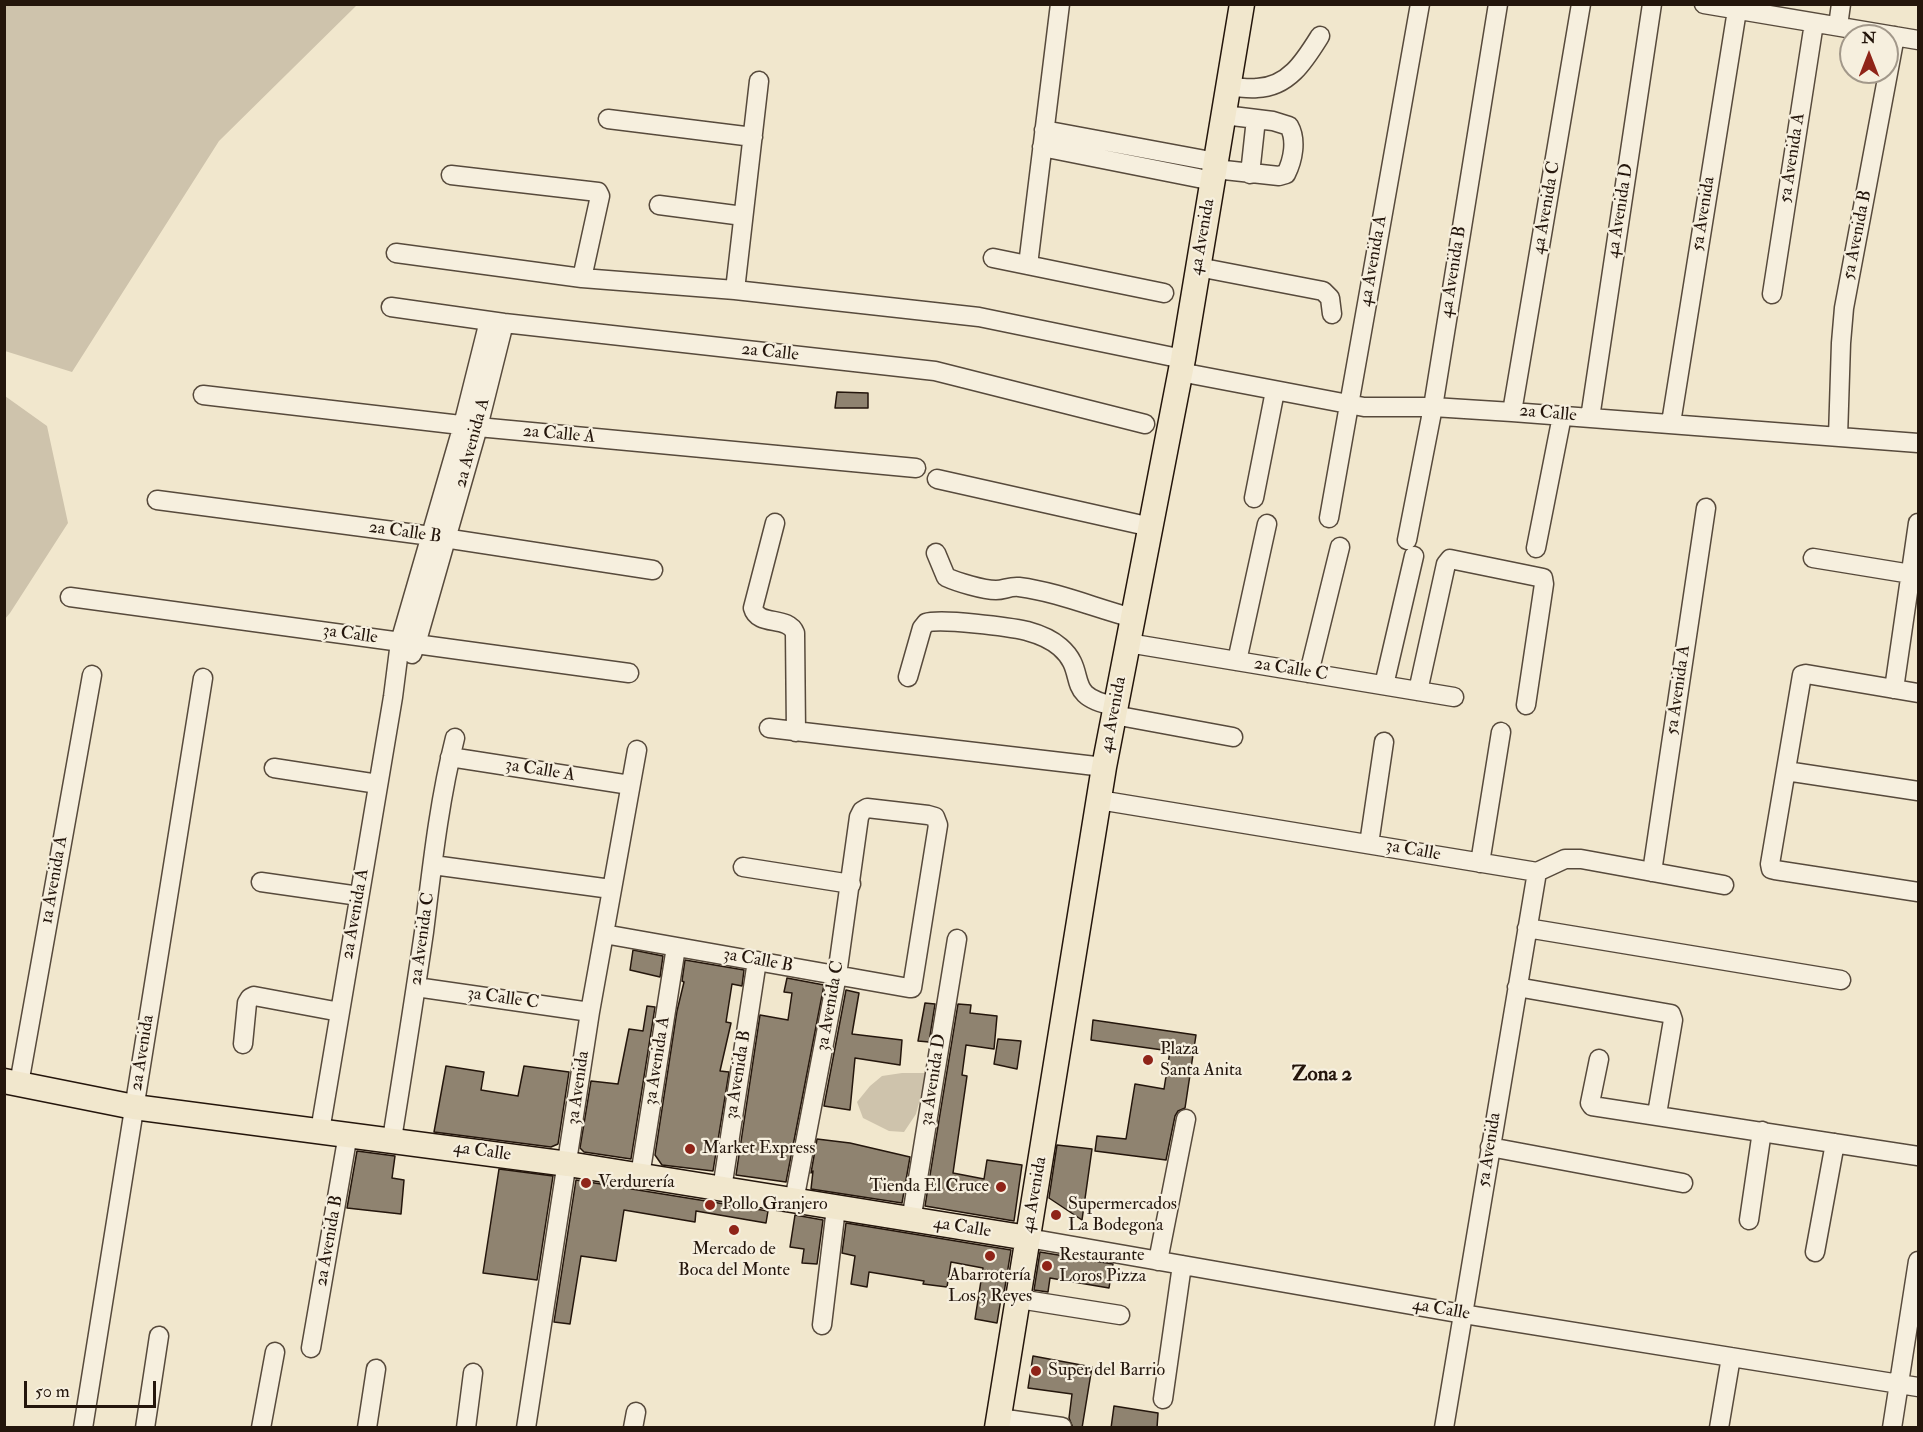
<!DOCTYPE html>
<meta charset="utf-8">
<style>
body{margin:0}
#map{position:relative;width:1923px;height:1432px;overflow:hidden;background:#f1e7cd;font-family:"IM FELL Double Pica",serif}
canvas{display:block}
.frame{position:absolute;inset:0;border:6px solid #24160c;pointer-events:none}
.north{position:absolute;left:1839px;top:24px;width:60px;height:60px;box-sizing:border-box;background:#f6efde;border:2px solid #a2988a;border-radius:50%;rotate:0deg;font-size:16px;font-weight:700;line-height:24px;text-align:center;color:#24160c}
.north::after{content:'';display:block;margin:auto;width:21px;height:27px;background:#8f2418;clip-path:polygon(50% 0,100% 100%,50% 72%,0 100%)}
.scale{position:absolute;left:24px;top:1381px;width:132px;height:27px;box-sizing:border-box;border:3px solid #24160c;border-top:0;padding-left:8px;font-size:18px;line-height:21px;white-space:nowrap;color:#24160c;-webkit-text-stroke:4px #f6efde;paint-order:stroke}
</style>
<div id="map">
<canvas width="1923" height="1432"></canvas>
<div class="frame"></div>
<div class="north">N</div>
<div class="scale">50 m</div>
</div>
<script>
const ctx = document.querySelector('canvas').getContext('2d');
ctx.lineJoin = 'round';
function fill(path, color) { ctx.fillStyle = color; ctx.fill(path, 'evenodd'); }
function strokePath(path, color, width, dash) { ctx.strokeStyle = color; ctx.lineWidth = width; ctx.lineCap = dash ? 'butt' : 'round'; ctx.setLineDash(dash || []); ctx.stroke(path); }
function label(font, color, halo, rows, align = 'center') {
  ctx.font = font + ' "IM FELL Double Pica",serif'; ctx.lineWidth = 4.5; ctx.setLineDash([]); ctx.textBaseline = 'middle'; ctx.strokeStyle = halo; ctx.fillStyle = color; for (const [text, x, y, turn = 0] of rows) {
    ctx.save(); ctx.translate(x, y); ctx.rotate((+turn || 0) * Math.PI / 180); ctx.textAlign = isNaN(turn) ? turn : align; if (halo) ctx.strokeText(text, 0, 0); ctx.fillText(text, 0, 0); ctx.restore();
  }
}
fill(new Path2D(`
 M 5,4 L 357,5 L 219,141 L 72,372 L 5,351 Z
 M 5,396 L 47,426 L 68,523 L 10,613 L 5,619 Z
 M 902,1073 L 927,1073 L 916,1114 L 904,1132 L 889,1131 L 863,1118 L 857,1102 L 870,1086 L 882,1076 Z`), '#cec3ac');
const building = new Path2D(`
 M 837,392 L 868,393 L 868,408 L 835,408 Z
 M 633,950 L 663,956 L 660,977 L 630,970 Z
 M 685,960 L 744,970 L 742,986 L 732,984 L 726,1022 L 731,1023 L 720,1071 L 729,1072 L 713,1171 L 662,1165 L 655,1155 L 677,1011 L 684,982 L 682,981 Z
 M 787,978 L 824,985 L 786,1182 L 736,1175 L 760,1015 L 788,1020 L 792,993 L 784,992 Z
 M 846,990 L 859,993 L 852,1034 L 902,1040 L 900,1065 L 855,1058 L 850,1110 L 824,1106 Z
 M 925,1003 L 935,1004 L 929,1042 L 918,1041 Z
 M 958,1004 L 971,1005 L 970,1013 L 997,1016 L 994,1049 L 966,1045 L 962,1075 L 967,1076 L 953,1173 L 984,1179 L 987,1160 L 1022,1165 L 1014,1221 L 925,1206 Z
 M 647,1006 L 655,1007 L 631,1159 L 584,1152 L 580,1148 L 591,1081 L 618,1084 L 629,1029 L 643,1031 Z
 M 1093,1020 L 1196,1035 L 1185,1108 L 1178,1111 L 1175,1116 L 1166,1160 L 1095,1151 L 1097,1136 L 1126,1139 L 1135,1084 L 1164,1089 L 1170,1051 L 1091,1040 Z
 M 998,1039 L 1021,1041 L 1017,1069 L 994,1064 Z
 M 446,1066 L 484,1072 L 481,1090 L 518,1096 L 524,1066 L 569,1072 L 558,1144 L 551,1147 L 434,1132 Z
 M 817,1139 L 850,1143 L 910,1157 L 902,1203 L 811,1189 L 813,1171 L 811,1173 Z
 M 1057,1145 L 1092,1149 L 1082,1220 L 1049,1198 Z
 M 357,1151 L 395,1156 L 392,1178 L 404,1180 L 401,1214 L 347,1208 Z
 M 499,1169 L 553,1176 L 537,1280 L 483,1273 Z
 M 576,1180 L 768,1211 L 766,1223 L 696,1211 L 695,1222 L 624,1210 L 616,1261 L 581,1256 L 570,1324 L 554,1322 Z
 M 795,1215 L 823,1220 L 817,1264 L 802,1263 L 804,1249 L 790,1247 Z
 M 846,1223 L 1011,1250 L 1004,1293 L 1002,1293 L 997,1323 L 975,1319 L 983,1268 L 951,1262 L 947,1287 L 923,1284 L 924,1281 L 869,1272 L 867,1287 L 851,1284 L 855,1256 L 842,1253 Z
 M 1040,1252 L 1113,1264 L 1109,1288 L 1050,1278 L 1048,1292 L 1034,1290 Z
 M 1033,1356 L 1092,1367 L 1082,1428 L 1073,1428 L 1069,1418 L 1072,1394 L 1028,1388 Z
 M 1114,1406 L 1158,1413 L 1157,1428 L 1111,1428 Z`);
fill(building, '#8f8370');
strokePath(building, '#24160c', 1.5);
const minor = new Path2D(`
 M 1704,4 L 1918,40
 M 1838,26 L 1841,4
 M 1229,87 C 1238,87 1248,89 1257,88 C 1289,87 1305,60 1320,36
 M 608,119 L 753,137
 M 1044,130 L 1216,162
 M 1042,147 L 1213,181
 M 1215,169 L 1279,176 L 1286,174 C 1293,160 1297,140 1289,126 L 1273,121 L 1224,115
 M 1250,174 L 1256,119
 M 451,175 L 598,192 L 600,196 L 582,278
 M 659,205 L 743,216
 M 396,253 L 582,278 L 735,290 L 979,317 L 1183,359
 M 993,258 L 1164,293
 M 1028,265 L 1060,4
 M 1198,267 L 1323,291 L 1330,298 L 1332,314
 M 735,290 L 759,81
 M 1772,294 L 1814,23
 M 391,307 L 504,323 L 935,371 L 1145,424
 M 1180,372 L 1364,407 L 1433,407 L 1512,412 L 1918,443
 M 203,395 L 478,427 L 916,468
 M 1512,412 L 1581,4
 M 1590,418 L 1652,4
 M 1671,423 L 1738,4
 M 1838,437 L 1841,343 L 1844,308 L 1895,36
 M 937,479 L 1151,527
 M 1254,498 L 1275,391
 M 157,500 L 431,536 L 653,570
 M 1329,518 L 1420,4
 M 775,523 L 753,608 C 758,627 788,615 795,633 L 796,732
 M 1407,540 L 1433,407 L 1498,4
 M 1536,548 L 1562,416
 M 936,553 L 946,577 C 957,582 983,590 996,590 C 1004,590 1010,586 1019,587 C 1058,592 1095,608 1133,618
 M 1813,558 L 1911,574
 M 70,597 L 629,673
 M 1128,643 L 1454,697
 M 412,654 L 416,644 L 478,427 L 504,323
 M 1237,661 L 1267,524
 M 1309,673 L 1340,547
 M 908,677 L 922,628 L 926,623 C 940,618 1010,627 1027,631 C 1038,634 1052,640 1060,647 C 1090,673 1061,696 1115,706
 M 1384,685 L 1414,556
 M 1894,689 L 1918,523
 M 1418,691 L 1446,564 L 1450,559 L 1543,578 L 1544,584 L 1526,705
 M 1918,693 L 1806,674 L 1802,675 L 1770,864 L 1771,869 L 1775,870 L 1918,892
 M 1114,715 L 1233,737
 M 769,728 L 1104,767
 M 450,757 L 630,785
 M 274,768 L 378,784
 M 1786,771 L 1918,791
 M 1099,800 L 1537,872 L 1565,859 L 1581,859 L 1724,885
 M 1369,844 L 1384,742
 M 1480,863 L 1501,732
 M 433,865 L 611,889
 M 743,867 L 851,884
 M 1652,872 L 1706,508
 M 261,882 L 359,896
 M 1527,928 L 1841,980
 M 604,934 C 706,952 807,970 909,988 L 912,988 L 938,825 L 935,817 L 928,815 L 867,808 L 862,811 L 859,817 L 837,975 L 794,1201
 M 416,987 L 590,1012
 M 1517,987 L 1671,1014 L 1673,1020 L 1657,1114
 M 243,1044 L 247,1003 L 250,998 L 254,996 L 340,1012
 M 1599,1059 L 1590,1103 L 1592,1106 L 1918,1156
 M 19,1084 L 92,675
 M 320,1131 L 393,697 L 400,642 L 463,425 L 489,321
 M 392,1139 C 403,1070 414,1001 424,932 C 432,867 439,801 455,738
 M 1490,1147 L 1683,1183
 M 640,1176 L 676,947
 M 722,1189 L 757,961
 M 1749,1220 L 1762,1131
 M 911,1221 L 957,939
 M 1028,1238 L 1463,1314 L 1918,1387
 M 1815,1252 L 1835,1143
 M 1158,1261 L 1186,1119
 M 1019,1299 L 1120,1315
 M 822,1325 L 836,1208
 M 311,1348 L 348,1134
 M 1163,1399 L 1182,1265
 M 999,1418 L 1062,1427
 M 83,1428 L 203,678
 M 145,1428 L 159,1336
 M 261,1428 L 275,1352
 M 367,1428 L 376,1369
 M 466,1428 L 473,1373
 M 526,1428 L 590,1012 L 637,750
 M 633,1428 L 636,1412
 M 1444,1428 L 1537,872
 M 1719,1428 L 1731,1357
 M 1892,1428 L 1918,1261`);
const major = new Path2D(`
 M 4,1081 L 134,1107 L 568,1164 L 1028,1238
 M 997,1428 L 1104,767 L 1183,359 L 1242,4`);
strokePath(minor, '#574a3c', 21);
strokePath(major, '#24160c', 27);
strokePath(minor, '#f6efde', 18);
strokePath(major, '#f1e7cd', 24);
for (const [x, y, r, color] of [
 [1148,1060,6,"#8f2418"],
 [690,1149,6,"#8f2418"],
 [586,1183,6,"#8f2418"],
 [1001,1187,6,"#8f2418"],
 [710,1205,6,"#8f2418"],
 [1056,1215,6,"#8f2418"],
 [734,1230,6,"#8f2418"],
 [990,1256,6,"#8f2418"],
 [1047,1266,6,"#8f2418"],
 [1036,1371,6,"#8f2418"]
]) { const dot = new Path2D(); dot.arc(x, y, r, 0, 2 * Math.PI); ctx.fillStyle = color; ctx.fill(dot); strokePath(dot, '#f6efde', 2); }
label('18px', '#24160c', '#f6efde', [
 ["5a Avenida A",1793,158,-81],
 ["4a Avenida C",1547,208,-80],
 ["4a Avenida D",1621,211,-81],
 ["5a Avenida",1704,214,-81],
 ["5a Avenida B",1858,235,-79],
 ["4a Avenida",1203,237,-80],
 ["4a Avenida A",1374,261,-80],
 ["4a Avenida B",1454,272,-81],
 ["2a Calle",770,353,6],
 ["2a Calle",1548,414,5],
 ["2a Calle A",559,435,5],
 ["2a Avenida A",473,443,-75],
 ["2a Calle B",405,533,8],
 ["3a Calle",350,635,8],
 ["2a Calle C",1291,670,9],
 ["5a Avenida A",1679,690,-82],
 ["4a Avenida",1114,715,-79],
 ["3a Calle A",540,771,9],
 ["3a Calle",1413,851,10],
 ["1a Avenida A",55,880,-80],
 ["2a Avenida A",356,914,-80],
 ["2a Avenida C",423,939,-82],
 ["3a Calle B",758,961,10],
 ["3a Calle C",503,999,8],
 ["3a Avenida C",831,1006,-80],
 ["2a Avenida",143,1053,-81],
 ["3a Avenida A",658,1061,-81],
 ["3a Avenida B",739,1075,-81],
 ["3a Avenida D",934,1080,-81],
 ["3a Avenida",579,1088,-82],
 ["5a Avenida",1490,1150,-81],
 ["4a Calle",482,1152,8],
 ["4a Avenida",1035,1195,-80],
 ["4a Calle",962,1228,9],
 ["2a Avenida B",330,1241,-80],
 ["4a Calle",1441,1310,10]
]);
label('18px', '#24160c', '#f6efde', [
 ["Plaza",1160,1050],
 ["Santa Anita",1160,1071],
 ["Market Express",702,1149],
 ["Verdurería",598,1183],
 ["Tienda El Cruce",989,1187,"right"],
 ["Pollo Granjero",722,1205],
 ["Supermercados",1068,1205],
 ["La Bodegona",1068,1226],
 ["Mercado de",734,1250,"center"],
 ["Boca del Monte",734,1271,"center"],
 ["Restaurante",1059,1256],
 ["Loros Pizza",1059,1277],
 ["Abarrotería",990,1276,"center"],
 ["Los 3 Reyes",990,1297,"center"],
 ["Super del Barrio",1048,1371]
], 'left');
label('bold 21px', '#24160c', '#f6efde', [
 ["Zona 2",1322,1075]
]);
</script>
